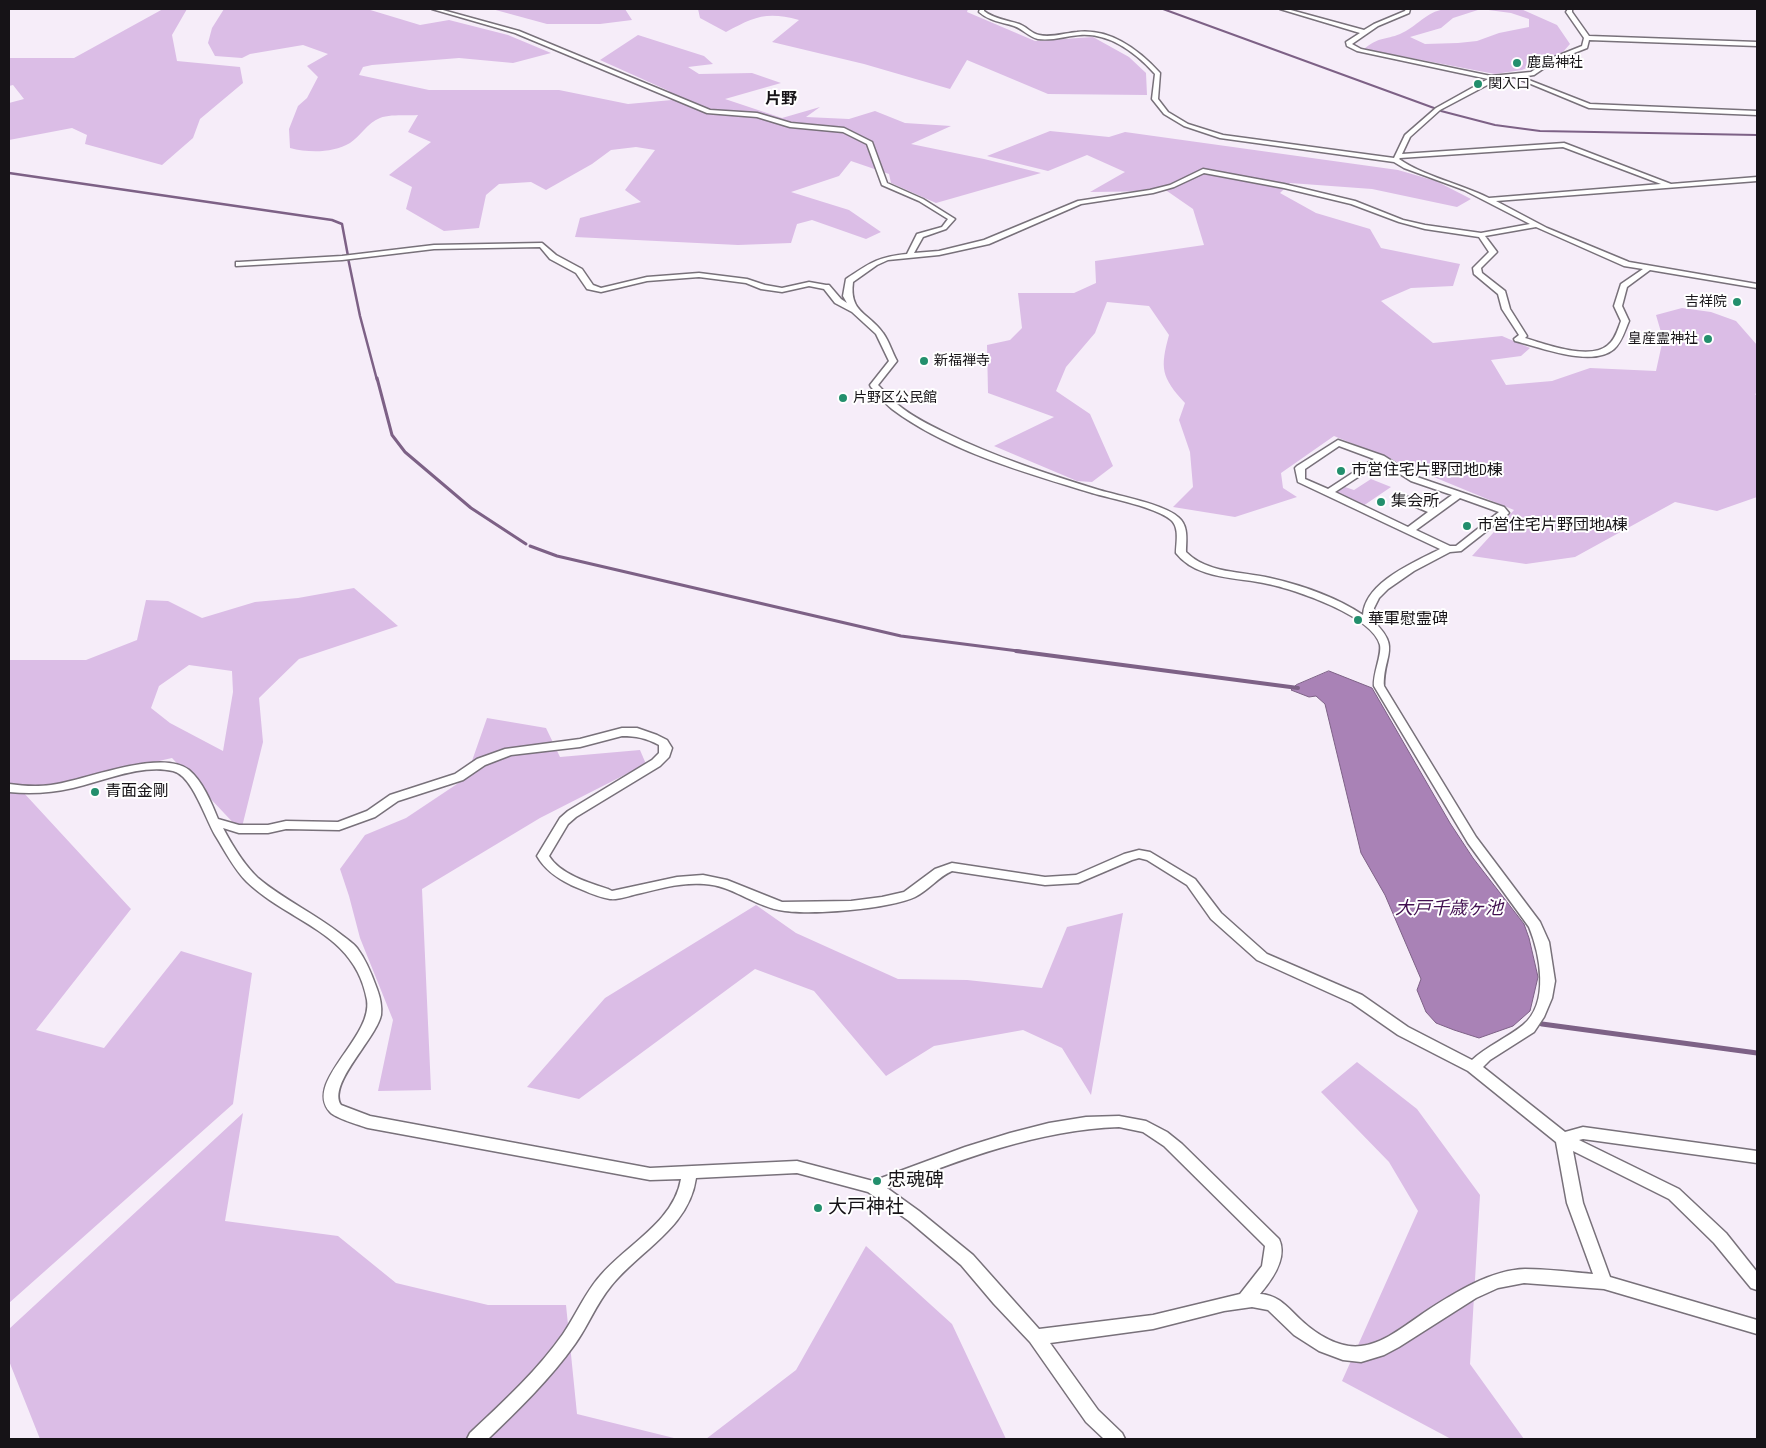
<!DOCTYPE html>
<meta charset="utf-8">
<style>
body{margin:0}
#map{position:relative;width:1766px;height:1448px;overflow:hidden;background:#f6edf9;font-family:"Sofia Sans Condensed",sans-serif}
canvas{display:block}
.frame{position:absolute;inset:0;border:10px solid #161317;pointer-events:none}
</style>
<div id="map">
<canvas width="1766" height="1448"></canvas>
<div class="frame"></div>
</div>
<script>
const ctx = document.querySelector('canvas').getContext('2d');
ctx.lineJoin = 'round';
function fill(path, color) { ctx.fillStyle = color; ctx.fill(path, 'evenodd'); }
function strokePath(path, color, width, dash) { ctx.strokeStyle = color; ctx.lineWidth = width; ctx.lineCap = dash ? 'butt' : 'round'; ctx.setLineDash(dash || []); ctx.stroke(path); }
function label(font, color, halo, rows, align = 'center') {
  ctx.font = font + ' "Sofia Sans Condensed","Noto Sans JP",sans-serif'; ctx.lineWidth = 4; ctx.setLineDash([]); ctx.textBaseline = 'middle'; ctx.strokeStyle = halo; ctx.fillStyle = color; for (const [text, x, y, turn = 0] of rows) {
    ctx.save(); ctx.translate(x, y); ctx.rotate((+turn || 0) * Math.PI / 180); ctx.textAlign = isNaN(turn) ? turn : align; if (halo) ctx.strokeText(text, 0, 0); ctx.fillText(text, 0, 0); ctx.restore();
  }
}
fill(new Path2D(`
 M 163,9 L 187,9 L 172,35 L 177,61 L 240,67 L 243,83 L 200,119 L 193,138 L 162,165 L 85,144 L 87,135 L 72,128 L 9,140 L 9,103 L 24,99 L 13,85 L 9,86 L 9,58 L 74,58 Z
 M 224,9 L 367,9 L 420,25 L 449,20 L 508,35 L 551,53 L 513,63 L 459,58 L 372,65 L 363,67 L 359,75 L 429,90 L 559,90 L 628,104 L 672,100 L 669,91 L 600,60 L 638,35 L 704,56 L 713,64 L 688,67 L 699,74 L 752,73 L 781,83 L 725,99 L 782,118 L 820,107 L 806,117 L 849,119 L 875,111 L 905,123 L 951,126 L 911,144 L 984,159 L 1041,173 L 936,203 L 891,183 L 889,174 L 851,161 L 839,176 L 791,192 L 849,210 L 881,232 L 866,239 L 812,220 L 797,224 L 791,243 L 738,245 L 575,237 L 580,218 L 641,202 L 625,190 L 655,150 L 636,147 L 611,150 L 592,164 L 546,190 L 531,182 L 499,184 L 486,195 L 479,228 L 444,231 L 406,209 L 412,187 L 389,175 L 431,142 L 408,132 L 418,115 C 407,116 390,114 380,118 C 367,123 361,136 350,143 C 333,153 309,153 290,148 L 289,129 L 298,106 L 307,98 L 318,77 L 307,66 L 328,54 L 303,45 L 250,54 L 242,58 L 215,56 L 208,43 L 212,28 Z
 M 492,9 L 625,9 L 632,20 L 600,24 L 547,24 Z
 M 698,9 L 968,9 L 967,12 L 1035,41 L 1093,37 L 1129,57 L 1146,73 L 1147,95 L 1048,94 L 967,60 L 950,89 L 864,64 L 772,42 L 799,20 C 766,11 754,17 726,32 L 700,18 Z
 M 1445,9 L 1521,9 L 1557,25 L 1570,44 L 1563,52 L 1522,70 L 1495,74 L 1364,49 C 1378,37 1385,40 1400,34 C 1417,27 1425,12 1445,9 ZM 1481,9 L 1511,13 L 1529,19 L 1529,27 L 1499,33 L 1477,41 L 1458,43 L 1425,44 L 1410,37 L 1441,28 L 1453,18 Z
 M 1050,131 L 1109,137 L 1125,132 L 1398,170 L 1436,181 L 1471,199 L 1457,207 L 1372,189 L 1290,183 L 1280,193 L 1316,213 L 1370,229 L 1381,248 L 1460,264 L 1453,286 L 1411,288 L 1381,301 L 1433,343 L 1502,336 L 1530,348 L 1521,356 L 1491,360 L 1506,385 L 1552,381 L 1590,368 L 1656,371 L 1663,339 L 1656,315 L 1682,308 L 1711,312 L 1736,321 L 1757,345 L 1757,393 L 1755,394 L 1757,396 L 1757,497 L 1717,511 L 1675,502 L 1575,557 L 1526,564 L 1472,556 L 1514,510 L 1334,436 L 1281,473 L 1283,488 L 1297,497 L 1235,517 L 1173,507 L 1193,487 L 1190,452 L 1179,420 L 1185,403 C 1161,377 1160,368 1169,335 L 1149,306 L 1107,302 L 1095,333 L 1066,367 L 1056,391 L 1090,414 L 1113,466 L 1092,482 L 1077,481 L 994,446 L 1054,417 L 988,393 L 987,345 L 1010,340 L 1022,328 L 1018,293 L 1074,293 L 1096,283 L 1095,261 L 1204,245 L 1193,209 L 1167,191 L 1090,192 L 1125,172 L 1087,155 L 1048,171 L 987,156 Z
 M 1371,479 L 1391,487 L 1363,506 L 1334,494 L 1345,487 L 1354,490 Z
 M 354,588 L 398,626 L 299,659 L 259,698 L 263,742 L 241,831 L 172,758 L 23,792 L 131,909 L 36,1030 L 104,1048 L 181,951 L 252,973 L 233,1104 L 9,1303 L 9,660 L 86,660 L 137,640 L 146,600 L 168,601 L 202,618 L 255,602 L 298,598 ZM 189,665 L 232,671 L 233,692 L 223,751 L 170,723 L 151,708 L 159,686 Z
 M 487,718 L 546,728 L 560,757 L 640,750 L 646,764 L 540,818 L 422,889 L 431,1090 L 378,1091 L 393,1020 L 360,938 L 349,896 L 340,869 L 365,835 L 406,818 L 466,778 Z
 M 756,905 L 796,933 L 898,979 L 967,980 L 1042,988 L 1067,927 L 1123,913 L 1091,1095 L 1062,1048 L 1023,1030 L 934,1046 L 886,1076 L 814,991 L 755,969 L 579,1099 L 527,1087 L 605,998 Z
 M 1357,1062 L 1417,1109 L 1480,1195 L 1470,1364 L 1524,1439 L 1451,1439 L 1342,1381 L 1418,1211 L 1389,1162 L 1321,1092 Z
 M 243,1113 L 225,1221 L 338,1236 L 396,1283 L 488,1305 L 566,1305 L 577,1414 L 678,1439 L 40,1439 L 9,1361 L 9,1329 Z
 M 866,1246 L 952,1324 L 1006,1439 L 706,1439 L 796,1370 Z`), '#dbbde6');
const water = new Path2D(`
 M 1329,671 L 1372,688 L 1450,823 L 1473,858 L 1524,924 L 1529,938 L 1538,977 L 1530,1011 L 1513,1026 L 1479,1038 L 1454,1030 L 1436,1023 L 1426,1012 L 1417,990 L 1421,979 L 1385,895 L 1361,853 L 1325,704 L 1316,696 L 1309,697 L 1291,690 L 1296,685 Z`);
fill(water, '#a982b6');
strokePath(water, '#7d6186', 1);
strokePath(new Path2D(`
 M 1163,9 L 1434,108
 M 1441,111 L 1495,125 L 1540,131 L 1757,135`), '#7d6186', 2);
strokePath(new Path2D(`
 M 9,173 L 332,220 L 342,224 L 348,256
 M 348,258 L 360,316 L 377,380`), '#7d6186', 2.5);
strokePath(new Path2D(`
 M 377,378 L 392,435 L 405,452 L 471,508 L 526,544
 M 530,546 L 557,556 L 901,636 L 1026,652`), '#7d6186', 3);
strokePath(new Path2D(`
 M 1016,651 L 1298,688`), '#7d6186', 4);
strokePath(new Path2D(`
 M 1542,1024 L 1757,1053`), '#7d6186', 5);
const minor = new Path2D(`
 M 432,9 L 439,9 L 519,31 L 710,110 L 757,113 L 791,123 L 844,128 L 872,142 L 887,183 L 923,199 L 955,219 L 946,229 L 923,237 L 914,253 L 939,251 L 984,240 L 1078,201 L 1150,190 L 1170,185 L 1203,169 L 1284,184 L 1355,201 L 1403,220 L 1425,225 L 1481,233 L 1530,224 L 1464,190 L 1404,168 L 1394,162 L 1220,138 L 1184,126 L 1164,114 L 1152,99 L 1155,74 C 1136,53 1110,33 1080,35 C 1066,36 1052,41 1038,39 C 1029,37 1023,29 1014,26 C 1002,22 989,21 979,12 L 980,9 L 984,9 L 984,11 C 994,19 1007,20 1019,24 C 1027,27 1032,34 1039,35 C 1051,38 1065,33 1077,32 C 1110,28 1139,50 1160,73 L 1158,99 L 1168,112 L 1188,124 L 1223,135 L 1394,158 L 1405,135 L 1436,108 L 1488,79 L 1357,51 L 1347,46 L 1346,42 L 1360,33 L 1280,9 L 1287,9 L 1364,30 L 1374,24 L 1405,11 L 1406,9 L 1410,9 L 1409,13 L 1378,26 L 1352,44 L 1361,49 L 1491,76 L 1531,72 L 1552,58 L 1582,46 L 1584,38 L 1566,12 L 1568,9 L 1572,9 L 1572,12 L 1589,36 L 1757,42 L 1757,46 L 1589,40 L 1587,48 L 1556,60 L 1534,75 L 1521,77 L 1590,104 L 1757,111 L 1757,115 L 1589,108 L 1514,77 L 1493,80 L 1491,83 L 1440,110 L 1410,137 L 1402,154 L 1564,143 L 1671,184 L 1757,177 L 1757,181 L 1496,201 L 1547,228 L 1629,262 L 1757,284 L 1757,288 L 1650,270 L 1627,287 L 1622,306 L 1629,321 C 1625,330 1622,342 1614,349 C 1592,368 1540,347 1515,341 L 1514,339 L 1519,335 L 1502,309 L 1498,294 L 1474,274 L 1473,268 L 1489,252 L 1479,237 L 1425,229 L 1399,222 L 1351,204 L 1284,188 L 1204,173 L 1174,187 L 1153,193 L 1081,204 L 989,244 L 939,255 L 888,260 L 877,265 L 853,282 C 849,313 868,312 883,333 C 889,341 892,352 897,361 L 878,385 C 884,391 890,399 897,404 C 911,416 929,425 946,433 C 995,457 1047,474 1099,490 C 1119,496 1164,504 1178,517 C 1189,526 1186,540 1186,552 C 1208,574 1241,571 1270,578 C 1301,585 1336,597 1363,615 C 1365,582 1415,562 1440,549 L 1298,482 L 1295,468 L 1297,466 L 1338,440 L 1384,456 L 1417,477 L 1504,507 L 1509,513 L 1507,515 L 1461,551 L 1450,552 L 1414,571 L 1388,589 L 1379,598 L 1374,608 L 1373,621 C 1402,648 1383,655 1384,686 L 1476,837 L 1540,922 L 1549,942 L 1555,981 L 1552,998 L 1544,1017 L 1534,1032 L 1490,1060 L 1483,1067 L 1565,1132 L 1583,1127 L 1757,1151 L 1757,1163 L 1583,1139 L 1579,1140 L 1679,1189 L 1726,1233 L 1757,1272 L 1757,1290 L 1751,1288 L 1714,1243 L 1669,1199 L 1573,1151 L 1583,1203 L 1610,1277 L 1757,1320 L 1757,1334 L 1604,1289 L 1524,1283 L 1498,1288 L 1476,1298 L 1399,1347 L 1384,1355 L 1361,1362 L 1343,1360 L 1319,1351 L 1294,1335 L 1268,1310 L 1252,1307 L 1224,1311 L 1153,1329 L 1050,1343 L 1098,1410 L 1122,1433 L 1125,1439 L 1104,1439 L 1086,1422 L 1030,1342 L 994,1304 L 961,1265 L 909,1221 L 868,1192 L 797,1173 L 696,1178 C 689,1228 640,1250 611,1286 C 596,1304 588,1326 575,1344 C 550,1379 519,1409 488,1439 L 467,1439 L 470,1433 C 503,1402 537,1371 563,1334 C 576,1315 585,1293 600,1276 C 626,1245 674,1222 681,1179 L 650,1180 L 368,1128 C 359,1125 335,1118 330,1112 C 303,1082 373,1038 367,1000 C 355,932 290,923 247,882 C 234,869 225,851 215,835 C 206,820 192,775 173,771 C 140,764 104,781 73,788 C 51,793 31,794 9,792 L 9,784 C 23,786 36,787 51,785 C 84,781 161,748 189,770 C 203,782 211,802 218,819 L 239,825 L 268,825 L 286,821 L 338,822 L 367,811 L 390,795 L 455,774 L 477,759 L 505,749 L 580,739 L 622,728 L 637,728 L 657,735 L 667,740 L 672,748 L 669,757 L 660,766 L 576,817 L 568,824 L 549,856 C 560,874 589,883 608,889 L 612,891 L 677,877 L 703,875 L 727,880 L 782,902 L 851,901 L 882,897 L 904,892 L 935,869 L 952,863 L 1045,877 L 1076,875 L 1124,854 L 1139,850 L 1150,852 L 1195,879 L 1221,913 L 1267,954 L 1362,995 L 1408,1027 L 1472,1060 C 1487,1046 1507,1038 1523,1025 C 1550,1003 1540,954 1529,927 L 1468,843 L 1374,686 C 1373,673 1382,655 1380,645 C 1373,616 1294,589 1268,584 C 1238,577 1197,580 1176,553 C 1176,543 1180,528 1171,520 C 1156,507 1112,499 1092,493 C 1026,473 948,451 892,409 C 884,403 878,394 871,387 L 870,385 L 889,361 L 876,334 L 852,312 L 835,303 L 824,289 L 809,286 L 782,292 L 761,289 L 746,283 L 699,277 L 647,281 L 601,292 L 587,289 L 576,273 L 550,259 L 540,247 L 434,249 L 342,260 L 236,266 L 236,262 L 239,262 L 342,256 L 434,245 L 542,243 L 556,255 L 582,269 L 593,285 L 601,288 L 647,277 L 699,273 L 747,279 L 765,285 L 782,288 L 809,282 L 826,285 L 829,285 L 841,299 L 847,303 L 843,296 L 846,279 C 870,263 877,257 907,254 L 917,234 L 942,227 L 948,219 L 919,201 L 882,185 L 867,144 L 843,132 L 790,127 L 757,117 L 707,113 L 515,33 ZM 1563,147 L 1661,184 L 1489,198 C 1461,184 1423,176 1399,159 L 1400,158 ZM 1536,227 L 1624,266 L 1643,269 L 1621,284 L 1614,306 L 1621,321 C 1618,329 1615,340 1608,345 C 1590,361 1545,344 1525,338 L 1527,336 L 1510,309 L 1505,291 L 1482,273 L 1481,268 L 1497,252 L 1485,236 ZM 1339,446 L 1374,459 L 1328,489 L 1305,479 L 1305,469 ZM 1381,462 L 1411,481 L 1452,495 L 1434,508 L 1408,497 L 1402,497 L 1402,501 L 1428,512 L 1408,527 L 1335,492 ZM 1460,498 L 1499,512 L 1456,546 L 1450,546 L 1416,530 ZM 622,736 C 636,736 646,738 659,745 L 659,753 L 652,760 L 568,811 L 560,818 L 537,856 C 545,870 557,878 571,885 C 583,890 597,897 610,899 C 618,900 629,896 637,894 C 658,889 682,882 704,884 C 731,885 753,905 779,910 C 807,916 889,909 915,897 C 929,890 938,877 952,871 L 1045,885 L 1078,883 L 1132,860 L 1139,858 L 1147,860 L 1187,885 L 1211,919 L 1257,960 L 1352,1003 L 1398,1035 L 1468,1071 L 1556,1142 L 1567,1203 L 1593,1274 C 1571,1272 1547,1269 1525,1269 C 1491,1270 1456,1292 1428,1310 C 1408,1323 1386,1343 1361,1346 C 1339,1349 1316,1334 1301,1320 C 1288,1308 1279,1295 1260,1294 C 1272,1280 1288,1258 1279,1239 L 1182,1144 L 1167,1132 L 1146,1121 L 1119,1116 L 1086,1117 L 1049,1123 L 1010,1133 L 965,1147 L 873,1181 L 797,1161 L 650,1168 L 370,1116 L 341,1105 C 327,1084 376,1039 381,1015 C 382,1006 380,997 377,989 C 372,975 366,960 357,948 C 353,943 348,940 343,936 C 316,914 284,900 258,878 C 244,865 232,845 223,828 L 239,833 L 268,833 L 286,829 L 339,830 L 375,817 L 398,801 L 463,780 L 485,765 L 511,755 L 580,747 ZM 1119,1127 L 1143,1132 L 1164,1146 L 1265,1246 L 1262,1266 L 1240,1294 L 1153,1315 L 1039,1329 L 973,1255 L 919,1211 L 887,1188 C 962,1159 1038,1130 1119,1127 Z`);
strokePath(minor, '#78717a', 3);
fill(minor, '#fff');
for (const [x, y, r, color] of [
 [1517,63,5,"#238f6d"],
 [1478,84,5,"#238f6d"],
 [1737,302,5,"#238f6d"],
 [1708,339,5,"#238f6d"],
 [924,361,5,"#238f6d"],
 [843,398,5,"#238f6d"],
 [1341,471,5,"#238f6d"],
 [1381,502,5,"#238f6d"],
 [1467,526,5,"#238f6d"],
 [1358,620,5,"#238f6d"],
 [95,792,5,"#238f6d"],
 [877,1181,5,"#238f6d"],
 [818,1208,5,"#238f6d"]
]) { const dot = new Path2D(); dot.arc(x, y, r, 0, 2 * Math.PI); ctx.fillStyle = color; ctx.fill(dot); strokePath(dot, '#fff', 2); }
label('14px', '#161317', '#fff', [
 ["鹿島神社",1527,63],
 ["関入口",1488,84],
 ["吉祥院",1727,302,"right"],
 ["皇産霊神社",1698,339,"right"],
 ["新福禅寺",934,361],
 ["片野区公民館",853,398]
], 'left');
label('bold 16px', '#161317', '#fff', [
 ["片野",781,100]
]);
label('16px', '#161317', '#fff', [
 ["市営住宅片野団地D棟",1351,471],
 ["集会所",1391,502],
 ["市営住宅片野団地A棟",1477,526],
 ["華軍慰霊碑",1368,620],
 ["青面金剛",105,792]
], 'left');
label('italic 18px', '#410f50', '#fff', [
 ["大戸千歳ヶ池",1449,909]
]);
label('19px', '#161317', '#fff', [
 ["忠魂碑",887,1181],
 ["大戸神社",828,1208]
], 'left');
</script>
